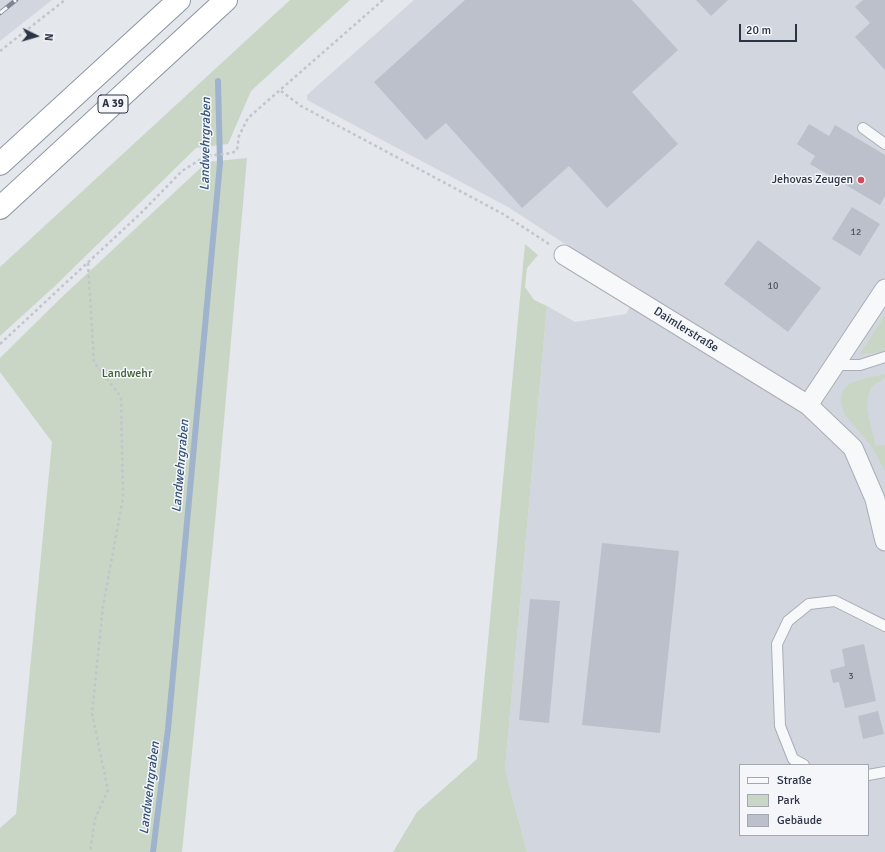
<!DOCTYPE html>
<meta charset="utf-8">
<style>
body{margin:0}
#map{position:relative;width:885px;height:852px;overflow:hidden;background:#e4e7ec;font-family:Signika,sans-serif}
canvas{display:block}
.legend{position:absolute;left:739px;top:764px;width:130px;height:72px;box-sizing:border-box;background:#f4f6f9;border:1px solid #a4a8b1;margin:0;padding:5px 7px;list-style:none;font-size:12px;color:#2b3445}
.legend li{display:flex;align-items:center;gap:8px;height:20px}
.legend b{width:20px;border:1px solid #a4a8b1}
.north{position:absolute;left:16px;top:16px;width:40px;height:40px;-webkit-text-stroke:3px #f4f6f9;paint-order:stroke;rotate:95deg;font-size:11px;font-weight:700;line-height:16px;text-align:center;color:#2b3445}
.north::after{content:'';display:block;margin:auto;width:14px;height:18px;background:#2b3445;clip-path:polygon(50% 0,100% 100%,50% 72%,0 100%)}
.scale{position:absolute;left:739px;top:24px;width:58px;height:18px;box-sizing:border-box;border:2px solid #2b3445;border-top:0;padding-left:5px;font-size:12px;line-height:14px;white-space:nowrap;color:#2b3445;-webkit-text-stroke:3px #f4f6f9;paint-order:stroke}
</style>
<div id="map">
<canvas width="885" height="852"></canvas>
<ul class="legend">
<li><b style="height:5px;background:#f7f8fa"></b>Straße</li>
<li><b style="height:11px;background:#c9d6c5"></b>Park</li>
<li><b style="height:11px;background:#bbc0ca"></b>Gebäude</li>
</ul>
<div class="north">N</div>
<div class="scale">20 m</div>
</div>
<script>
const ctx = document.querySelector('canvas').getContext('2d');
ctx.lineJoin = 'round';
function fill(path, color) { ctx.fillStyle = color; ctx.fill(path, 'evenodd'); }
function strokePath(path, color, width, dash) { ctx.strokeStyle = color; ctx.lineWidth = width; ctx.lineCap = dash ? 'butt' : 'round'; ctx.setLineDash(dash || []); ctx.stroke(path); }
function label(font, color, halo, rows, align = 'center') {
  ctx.font = font + ' Signika,sans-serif'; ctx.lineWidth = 3; ctx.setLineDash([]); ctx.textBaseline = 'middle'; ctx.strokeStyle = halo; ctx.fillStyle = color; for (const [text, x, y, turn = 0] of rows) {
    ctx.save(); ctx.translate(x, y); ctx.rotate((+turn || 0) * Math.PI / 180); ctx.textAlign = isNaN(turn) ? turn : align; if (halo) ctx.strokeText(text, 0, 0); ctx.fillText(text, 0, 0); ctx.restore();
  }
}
fill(new Path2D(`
 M 0,0 L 52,0 L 0,41 Z
 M 414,0 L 885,0 L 885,852 L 527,852 L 505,769 L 547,306 L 575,322 L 626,314 L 640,289 L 582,255 L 508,207 L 307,100 L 307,95 ZM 740,765 L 868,765 L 868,835 L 740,835 Z`), '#d2d6de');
fill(new Path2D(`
 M 290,0 L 350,0 L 251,91 L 228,144 L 196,148 L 55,286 L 0,336 L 0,267 Z
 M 247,158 L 215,523 L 182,852 L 0,852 L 0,828 L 16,814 L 52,442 L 0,372 L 0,358 L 63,296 L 207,162 Z
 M 525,244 L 538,255 L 527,268 L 525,287 L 534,300 L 547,306 L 505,769 L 527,852 L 393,852 L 417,812 L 477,759 Z
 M 885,315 L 885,350 L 883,352 L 860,354 Z
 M 885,374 L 885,378 C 882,380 877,382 874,385 C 860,399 872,429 876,446 L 885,445 L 885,471 L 872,447 L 845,415 C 831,379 860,381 885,374 Z`), '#c9d6c5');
strokePath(new Path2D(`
 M 153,852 L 168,729 L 220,163 L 218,81`), '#9fb4cc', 6);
fill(new Path2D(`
 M 465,0 L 632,0 L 678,50 L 632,92 L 678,144 L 607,208 L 569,166 L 522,208 L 446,123 L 426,140 L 374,82 Z
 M 696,0 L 728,0 L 711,16 Z
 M 863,0 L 885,0 L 885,70 L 855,37 L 870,23 L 855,7 Z
 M 809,124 L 829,136 L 835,125 L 885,155 L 885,196 L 880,205 L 810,164 L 815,156 L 797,144 Z
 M 852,207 L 880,224 L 860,256 L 832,239 Z
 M 758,240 L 821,288 L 788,332 L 724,284 Z
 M 602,543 L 679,551 L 660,733 L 582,725 Z
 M 530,599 L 560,601 L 549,723 L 519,720 Z
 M 864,644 L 876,701 L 845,708 L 839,682 L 833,683 L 830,670 L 845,666 L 842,649 Z
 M 878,711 L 884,734 L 863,739 L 858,716 Z`), '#bbc0ca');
const service = new Path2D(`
 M 863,128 L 885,144
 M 835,365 L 860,365 L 885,357
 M 804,765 L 793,759 L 780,726 L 777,644 L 788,621 L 809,604 L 835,601 L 885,626
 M 868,775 L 885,772`);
const minor = new Path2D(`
 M 564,255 L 808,405 L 853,448 L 875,499 L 885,541
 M 808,405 L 885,289`);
const motorway = new Path2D(`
 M 0,164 L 179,0
 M 0,208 L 226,0`);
strokePath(service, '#a9aeb7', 12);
strokePath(minor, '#a9aeb7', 21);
strokePath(motorway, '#8b94a3', 24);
strokePath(new Path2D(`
 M 0,51 L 65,0
 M 281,91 L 301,106 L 503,214 L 549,244
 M 88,263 L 94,362 L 121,397 L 123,498 L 103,606 L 92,714 L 108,790 L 95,819 L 90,852
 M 0,344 L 140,214 L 182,171 L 206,156 L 232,153 L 237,150 L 239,136 L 248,118 L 383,0`), '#c2c5cb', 2.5, [3, 3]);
strokePath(service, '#f7f8fa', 10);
strokePath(minor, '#f7f8fa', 19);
strokePath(motorway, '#fff', 22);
const rail = new Path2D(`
 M 0,13 L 16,0`);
strokePath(rail, '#7d8696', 4.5);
strokePath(rail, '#f4f6f9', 3, [9]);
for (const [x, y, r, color] of [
 [861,180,4,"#d1495b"]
]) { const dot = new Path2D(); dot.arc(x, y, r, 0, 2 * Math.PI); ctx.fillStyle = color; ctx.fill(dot); strokePath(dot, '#f4f6f9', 1.5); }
label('10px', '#4f5766', null, [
 ["12",856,232],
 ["10",773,286],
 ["3",851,676]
]);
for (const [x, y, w] of [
 [113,104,30]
]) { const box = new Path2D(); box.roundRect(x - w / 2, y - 9, w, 18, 3); ctx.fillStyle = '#f4f6f9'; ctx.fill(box); strokePath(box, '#2b3445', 1); }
label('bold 11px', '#2b3445', null, [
 ["A 39",113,104]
]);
label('12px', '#2b3445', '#f4f6f9', [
 ["Jehovas Zeugen",853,180]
], 'right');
label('12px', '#2b3445', '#f4f6f9', [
 ["Daimlerstraße",686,330,32]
]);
label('12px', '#3f6138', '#f4f6f9', [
 ["Landwehr",127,374]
]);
label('italic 13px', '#34527a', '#f4f6f9', [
 ["Landwehrgraben",206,144,-89],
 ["Landwehrgraben",181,466,-85],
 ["Landwehrgraben",150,788,-83]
]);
</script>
